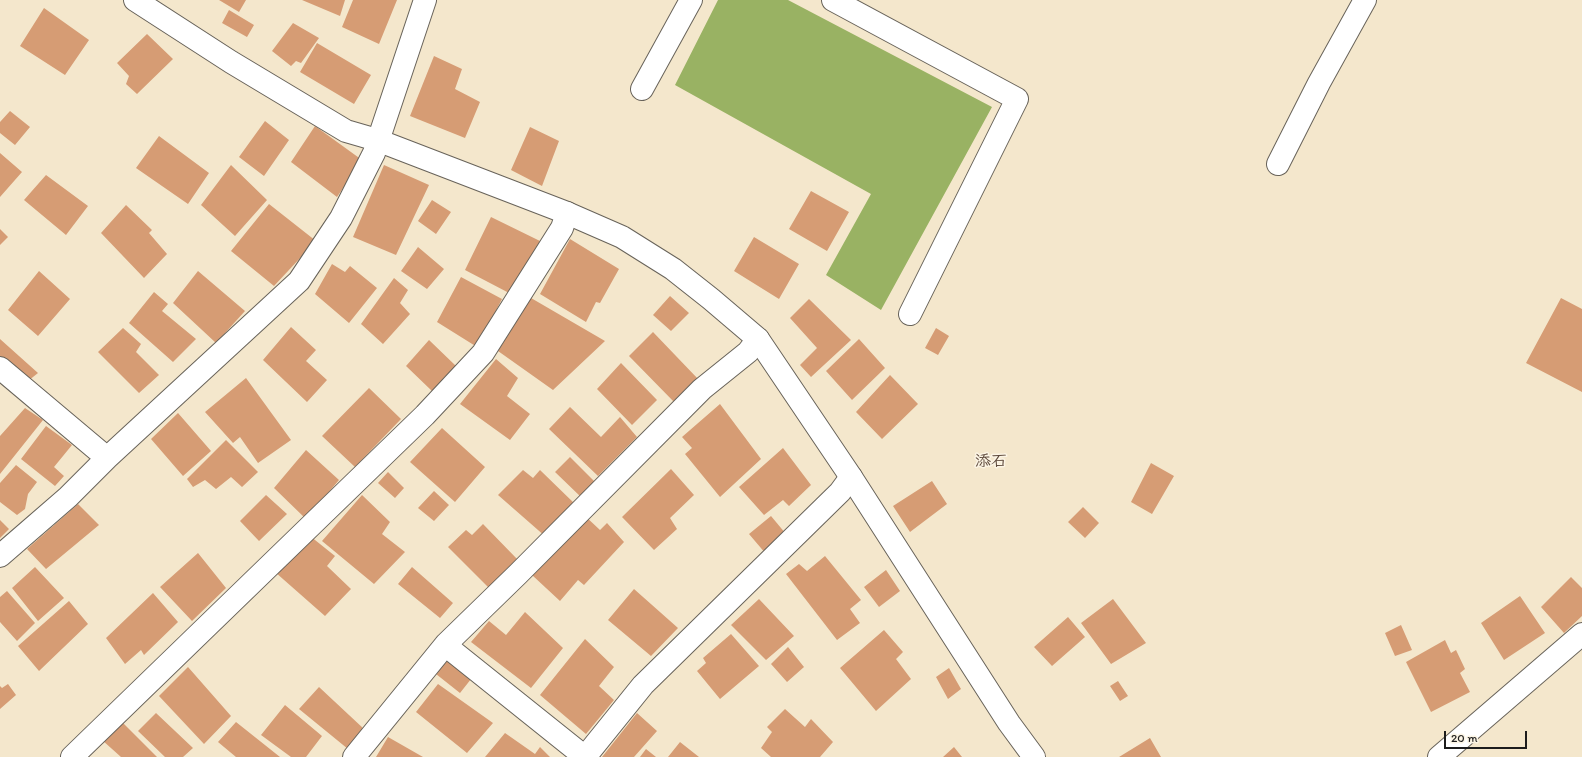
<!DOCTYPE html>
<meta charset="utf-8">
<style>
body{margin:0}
#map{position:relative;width:1582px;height:757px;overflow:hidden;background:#f4e7cc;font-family:Itim,sans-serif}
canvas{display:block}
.scale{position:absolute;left:1444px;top:731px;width:83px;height:18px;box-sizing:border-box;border:2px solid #1c1c1c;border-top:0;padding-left:5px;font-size:12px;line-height:14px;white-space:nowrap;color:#1c1c1c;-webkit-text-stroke:3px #fcf5e5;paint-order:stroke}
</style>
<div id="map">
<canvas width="1582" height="757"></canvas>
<div class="scale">20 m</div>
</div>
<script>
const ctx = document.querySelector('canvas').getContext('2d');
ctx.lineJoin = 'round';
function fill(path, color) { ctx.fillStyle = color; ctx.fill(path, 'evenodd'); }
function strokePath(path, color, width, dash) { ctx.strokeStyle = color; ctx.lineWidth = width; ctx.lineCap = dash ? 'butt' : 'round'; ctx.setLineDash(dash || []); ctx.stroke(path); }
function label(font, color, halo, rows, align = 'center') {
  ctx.font = font + ' Itim,"Klee One",sans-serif'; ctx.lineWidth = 3; ctx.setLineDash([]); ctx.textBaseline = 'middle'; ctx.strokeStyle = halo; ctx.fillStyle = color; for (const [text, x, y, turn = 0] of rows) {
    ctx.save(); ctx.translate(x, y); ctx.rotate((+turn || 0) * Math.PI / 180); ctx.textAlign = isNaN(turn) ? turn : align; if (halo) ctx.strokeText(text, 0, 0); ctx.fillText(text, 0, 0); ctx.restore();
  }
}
fill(new Path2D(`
 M 718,0 L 788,0 L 992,107 L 881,310 L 826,275 L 871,194 L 675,85 Z`), '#99b263');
fill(new Path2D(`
 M 219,0 L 246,0 L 239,12 Z
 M 302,0 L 345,0 L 340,16 Z
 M 353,0 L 397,0 L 379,44 L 342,27 Z
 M 44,8 L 89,40 L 65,75 L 20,46 Z
 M 229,10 L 254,25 L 247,37 L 222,23 Z
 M 293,23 L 319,38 L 301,63 L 296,61 L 291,66 L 272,51 Z
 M 147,34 L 173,59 L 137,94 L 126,84 L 129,76 L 117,63 Z
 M 317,43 L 371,75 L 354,104 L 300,72 Z
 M 434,56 L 462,69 L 455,89 L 480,102 L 465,138 L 410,116 Z
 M 10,111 L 30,127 L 15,145 L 0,133 L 0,122 Z
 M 265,121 L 289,140 L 264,176 L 239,157 Z
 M 315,126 L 362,160 L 337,197 L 291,162 Z
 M 530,127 L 559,141 L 542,186 L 511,170 Z
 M 159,136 L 209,173 L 188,204 L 136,168 Z
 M 0,153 L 22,172 L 0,197 Z
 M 231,165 L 267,200 L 235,236 L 201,205 Z
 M 384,165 L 429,185 L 396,255 L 353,237 Z
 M 46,175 L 88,206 L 66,235 L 24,200 Z
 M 811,191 L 849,212 L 827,251 L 789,229 Z
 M 432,200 L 451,212 L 436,234 L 418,221 Z
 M 269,204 L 316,241 L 274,286 L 231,251 Z
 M 126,205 L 152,230 L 149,233 L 167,254 L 144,278 L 101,233 Z
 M 491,217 L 540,241 L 511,294 L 465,270 Z
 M 0,229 L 8,237 L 0,245 Z
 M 754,237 L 799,264 L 779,299 L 734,271 Z
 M 570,239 L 619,269 L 600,303 L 596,302 L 586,322 L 540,294 Z
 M 418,247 L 444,269 L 427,289 L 401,271 Z
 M 332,264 L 345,272 L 350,266 L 377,288 L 349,323 L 315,294 Z
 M 39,271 L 70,299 L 38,336 L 8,310 Z
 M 198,271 L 245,311 L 216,343 L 173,303 Z
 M 461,277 L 502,299 L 477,347 L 437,322 Z
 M 394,278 L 408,290 L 400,303 L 410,314 L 383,344 L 361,324 Z
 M 154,292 L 168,304 L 162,311 L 196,339 L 173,362 L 129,323 Z
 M 670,296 L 689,313 L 671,331 L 653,315 Z
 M 531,298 L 605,341 L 553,390 L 498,351 Z
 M 1561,298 L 1582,309 L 1582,392 L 1526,363 Z
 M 809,299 L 851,340 L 811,377 L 800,365 L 817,348 L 790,318 Z
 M 291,327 L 316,350 L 306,361 L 327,380 L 307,402 L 263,360 Z
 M 123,328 L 141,344 L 136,352 L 159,375 L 139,393 L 98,352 Z
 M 936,328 L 949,336 L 938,355 L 925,348 Z
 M 653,332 L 699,380 L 675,403 L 629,356 Z
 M 0,339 L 38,373 L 28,381 L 0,356 Z
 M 859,339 L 885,368 L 852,400 L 826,371 Z
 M 429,340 L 456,366 L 432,391 L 406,366 Z
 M 496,359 L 518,378 L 507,396 L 530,414 L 510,440 L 460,404 Z
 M 621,363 L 657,400 L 632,425 L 597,389 Z
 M 890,375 L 918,404 L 882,439 L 856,412 Z
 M 246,378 L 291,440 L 258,463 L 240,437 L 233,443 L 205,412 Z
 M 369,388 L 401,419 L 355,467 L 322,436 Z
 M 720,404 L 761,459 L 720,497 L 685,454 L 692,448 L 682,437 Z
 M 570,407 L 601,437 L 620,417 L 637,437 L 598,476 L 549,429 Z
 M 25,408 L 43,420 L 0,474 L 0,436 Z
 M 178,413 L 211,451 L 183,476 L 151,439 Z
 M 46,426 L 72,445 L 54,467 L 64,476 L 55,486 L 21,459 Z
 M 442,428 L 485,467 L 455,502 L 410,462 Z
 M 226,440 L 258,472 L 242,487 L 231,477 L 216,489 L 205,480 L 193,487 L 187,479 Z
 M 783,448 L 811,485 L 789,506 L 783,500 L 764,515 L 739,487 Z
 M 306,450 L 339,480 L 306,519 L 274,488 Z
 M 570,457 L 597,484 L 582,498 L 555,472 Z
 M 1151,463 L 1174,476 L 1152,514 L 1131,502 Z
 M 16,465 L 37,482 L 28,494 L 25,509 L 17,515 L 0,502 L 0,483 Z
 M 671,469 L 694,495 L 670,518 L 677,529 L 654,550 L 622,517 Z
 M 523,470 L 533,478 L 540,470 L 576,505 L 546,537 L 498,495 Z
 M 388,472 L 404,488 L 395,498 L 378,483 Z
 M 932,481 L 947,504 L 910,532 L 893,506 Z
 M 434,491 L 449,505 L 434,521 L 418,508 Z
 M 266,495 L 287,514 L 259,541 L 240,521 Z
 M 362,495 L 390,522 L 382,534 L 405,552 L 374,584 L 322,541 Z
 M 78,504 L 99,525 L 46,569 L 27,549 Z
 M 1083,507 L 1099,523 L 1085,538 L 1068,522 Z
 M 584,515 L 600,530 L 607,523 L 624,542 L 584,585 L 578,580 L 560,601 L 532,575 Z
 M 771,516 L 786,534 L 766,554 L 749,534 Z
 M 0,520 L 9,529 L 0,538 Z
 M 483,524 L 518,560 L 489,588 L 448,547 L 466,530 L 472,535 Z
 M 310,536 L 335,556 L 327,566 L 351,589 L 325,616 L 275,572 Z
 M 198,553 L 226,588 L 192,621 L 160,587 Z
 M 825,556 L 861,600 L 850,609 L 860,623 L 837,640 L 786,574 L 799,564 L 807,571 Z
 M 35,567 L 64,598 L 38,621 L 12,588 Z
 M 412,567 L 453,603 L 440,618 L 398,584 Z
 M 886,570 L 900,591 L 879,607 L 864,587 Z
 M 1571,577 L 1582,588 L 1582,616 L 1564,633 L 1541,607 Z
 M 634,589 L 678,628 L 651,656 L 608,620 Z
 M 7,591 L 35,623 L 17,641 L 0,622 L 0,597 Z
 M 153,593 L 178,622 L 144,655 L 141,650 L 125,664 L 106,638 Z
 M 1520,596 L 1545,633 L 1504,660 L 1481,623 Z
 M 759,599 L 794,636 L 766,660 L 731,625 Z
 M 1113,599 L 1146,643 L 1111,664 L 1081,623 Z
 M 69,601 L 88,624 L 39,671 L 18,646 Z
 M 525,612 L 563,648 L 531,688 L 471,642 L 489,621 L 506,635 Z
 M 1068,617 L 1085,637 L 1052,666 L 1034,647 Z
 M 1401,625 L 1412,650 L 1395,656 L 1385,633 Z
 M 884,630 L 903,652 L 896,659 L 911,679 L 876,711 L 840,668 Z
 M 731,634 L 759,666 L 720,699 L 697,671 L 706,663 L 703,658 Z
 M 585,639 L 614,667 L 599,686 L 614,700 L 586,734 L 540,695 Z
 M 1445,640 L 1451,653 L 1456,650 L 1465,669 L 1460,673 L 1470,692 L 1431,712 L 1406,662 Z
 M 788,647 L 804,667 L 787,682 L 771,664 Z
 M 451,655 L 475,674 L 460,693 L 436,674 Z
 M 188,667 L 231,716 L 204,744 L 159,696 Z
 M 949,668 L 961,689 L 948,699 L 936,677 Z
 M 1118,681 L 1128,696 L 1120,701 L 1110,686 Z
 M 8,684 L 16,695 L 0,709 L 0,686 L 2,688 Z
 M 438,684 L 493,723 L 467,753 L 416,712 Z
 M 319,687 L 364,729 L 348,749 L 299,709 Z
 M 285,705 L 322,736 L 306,757 L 291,757 L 261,735 Z
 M 785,709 L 805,727 L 811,719 L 833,742 L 820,757 L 771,757 L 761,748 L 772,732 L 767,727 Z
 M 156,713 L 193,748 L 183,757 L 165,757 L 138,731 Z
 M 637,713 L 657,731 L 634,757 L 602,757 Z
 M 120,720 L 157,757 L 121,757 L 102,740 Z
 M 236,722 L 280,757 L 236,757 L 218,742 Z
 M 505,733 L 535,754 L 540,747 L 550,757 L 485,757 Z
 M 388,737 L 423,757 L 376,757 Z
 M 1150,738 L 1161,757 L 1119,757 Z
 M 680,742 L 699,757 L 668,757 Z
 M 954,747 L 962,757 L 943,757 Z
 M 646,749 L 656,757 L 640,757 Z`), '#d69c74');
const minor = new Path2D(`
 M 0,368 L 107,458
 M 0,556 L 68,497 L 107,458 L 299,281 L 341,218 L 374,153 L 425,0
 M 446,644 L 455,653 L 585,757
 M 72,757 L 425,415 L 483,353 L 562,228 L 567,213
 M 354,757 L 446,644 L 518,574 L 702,389 L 748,352 L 758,339
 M 585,757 L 643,685 L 840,492 L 851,477
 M 1439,757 L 1582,634`);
const tertiary = new Path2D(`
 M 135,0 L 231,62 L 346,131 L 377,140 L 567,213 L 622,237 L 673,269 L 711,299 L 758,339 L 851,477 L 1009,723 L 1034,757
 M 833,0 L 1017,99 L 910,314
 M 642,89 L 691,0
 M 1278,164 L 1319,83 L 1365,0`);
strokePath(minor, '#68635a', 24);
strokePath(tertiary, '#68635a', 24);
strokePath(minor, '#fff', 22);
strokePath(tertiary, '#fff', 22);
label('bold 16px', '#5d493b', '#fcf5e5', [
 ["添石",991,462]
]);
</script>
